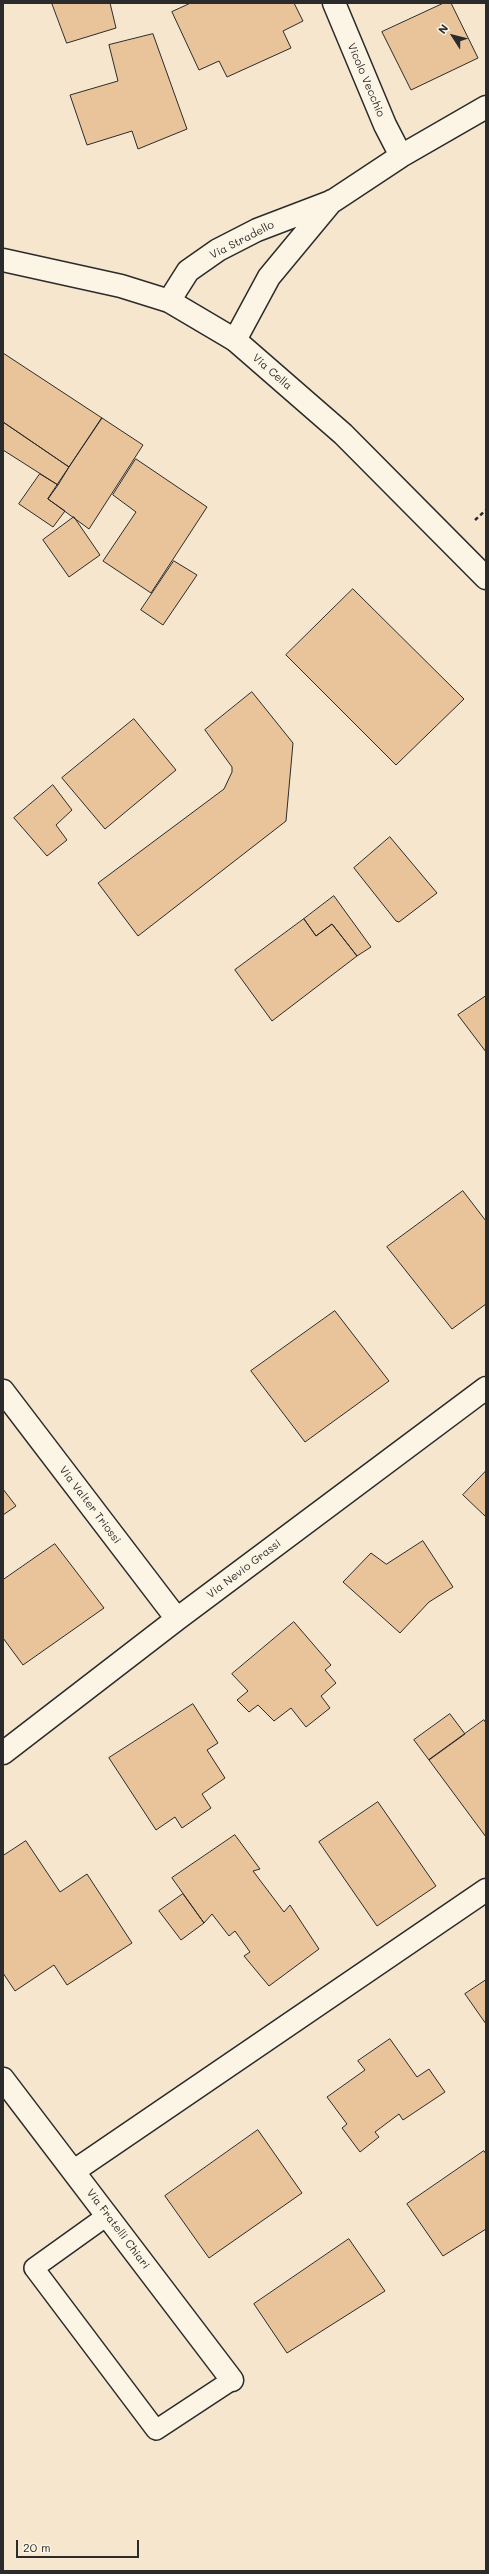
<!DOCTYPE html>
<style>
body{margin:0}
#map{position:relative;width:489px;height:2574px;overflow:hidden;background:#f6e6ce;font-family:Mali,sans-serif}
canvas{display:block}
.frame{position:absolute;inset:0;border:4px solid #2b2b2b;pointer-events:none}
.north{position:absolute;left:433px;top:16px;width:40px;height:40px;-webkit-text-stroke:3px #fcf5e5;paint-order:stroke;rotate:306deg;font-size:11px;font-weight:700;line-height:16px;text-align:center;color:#2b2b2b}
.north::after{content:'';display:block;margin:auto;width:14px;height:18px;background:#2b2b2b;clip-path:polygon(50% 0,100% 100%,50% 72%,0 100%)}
.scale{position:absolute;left:16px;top:2540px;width:123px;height:18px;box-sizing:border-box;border:2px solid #2b2b2b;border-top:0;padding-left:5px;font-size:12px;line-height:14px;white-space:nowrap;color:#2b2b2b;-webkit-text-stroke:3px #fcf5e5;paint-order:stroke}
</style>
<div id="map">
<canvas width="489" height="2574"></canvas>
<div class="frame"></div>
<div class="north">N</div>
<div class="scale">20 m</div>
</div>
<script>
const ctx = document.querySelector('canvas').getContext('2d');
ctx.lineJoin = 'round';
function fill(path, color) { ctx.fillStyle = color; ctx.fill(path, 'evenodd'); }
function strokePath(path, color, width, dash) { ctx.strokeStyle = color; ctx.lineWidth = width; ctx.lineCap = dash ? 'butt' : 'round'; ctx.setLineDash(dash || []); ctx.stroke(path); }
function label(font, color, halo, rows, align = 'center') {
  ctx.font = font + ' Mali,sans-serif'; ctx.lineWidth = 3.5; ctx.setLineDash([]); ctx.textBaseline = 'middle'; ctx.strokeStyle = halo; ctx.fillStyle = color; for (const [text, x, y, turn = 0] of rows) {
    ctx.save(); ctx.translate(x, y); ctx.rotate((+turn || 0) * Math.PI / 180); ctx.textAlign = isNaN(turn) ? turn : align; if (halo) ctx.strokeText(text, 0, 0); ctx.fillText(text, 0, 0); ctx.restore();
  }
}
const building = new Path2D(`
 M 52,3 L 110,3 L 116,28 L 67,43 Z
 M 191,3 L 294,3 L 303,21 L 283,31 L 291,48 L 227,77 L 219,61 L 199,70 L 172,12 Z
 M 444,3 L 451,3 L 478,58 L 411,90 L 382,32 Z
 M 153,34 L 187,129 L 138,149 L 132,131 L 87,145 L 70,95 L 118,81 L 109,45 Z
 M 3,353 L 102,418 L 69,467 L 3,422 Z
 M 102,418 L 143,445 L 89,529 L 48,499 Z
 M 3,422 L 69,467 L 58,485 L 3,450 Z
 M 136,459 L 207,507 L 151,593 L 103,561 L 136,512 L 113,495 Z
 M 40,474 L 58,485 L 48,499 L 65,511 L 53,527 L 19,504 Z
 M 74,517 L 100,555 L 69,577 L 43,540 Z
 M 174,561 L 197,575 L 163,625 L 141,610 Z
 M 353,589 L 464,699 L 396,765 L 286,655 Z
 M 252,692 L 293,743 L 286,821 L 138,936 L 98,883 L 224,789 L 232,772 L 232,767 L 205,730 Z
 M 134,719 L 176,770 L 105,829 L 62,778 Z
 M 53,785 L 72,810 L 56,825 L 67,840 L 47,856 L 14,818 Z
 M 390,837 L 437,893 L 399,922 L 396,921 L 354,868 Z
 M 334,896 L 371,947 L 357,956 L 332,924 L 316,936 L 304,919 Z
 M 304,919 L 316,936 L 332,924 L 357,956 L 272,1021 L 235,970 Z
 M 486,996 L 486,1052 L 458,1015 Z
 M 463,1191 L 486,1221 L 486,1304 L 452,1329 L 387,1247 Z
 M 335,1311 L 389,1381 L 305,1442 L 251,1371 Z
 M 486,1471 L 486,1517 L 463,1495 Z
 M 3,1489 L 16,1506 L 3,1515 Z
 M 423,1541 L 453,1587 L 429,1602 L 400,1633 L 343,1582 L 371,1553 L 386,1564 Z
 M 55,1544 L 104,1608 L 23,1665 L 3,1638 L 3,1580 Z
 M 294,1622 L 331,1665 L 325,1670 L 336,1683 L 321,1696 L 330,1708 L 306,1727 L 291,1708 L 274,1721 L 258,1705 L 249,1712 L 237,1700 L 248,1691 L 232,1674 Z
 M 193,1704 L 218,1743 L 207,1750 L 225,1778 L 202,1794 L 211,1808 L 182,1828 L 175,1817 L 156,1830 L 109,1758 Z
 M 450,1714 L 465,1734 L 429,1760 L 414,1740 Z
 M 484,1720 L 486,1723 L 486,1837 L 429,1760 Z
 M 378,1802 L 436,1886 L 377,1926 L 319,1842 Z
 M 235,1835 L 260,1869 L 253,1871 L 284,1912 L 290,1905 L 319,1949 L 269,1986 L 244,1956 L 250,1952 L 235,1931 L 229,1936 L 212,1914 L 204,1923 L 172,1878 Z
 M 26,1841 L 60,1892 L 87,1874 L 132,1943 L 67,1985 L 54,1965 L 15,1991 L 3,1973 L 3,1856 Z
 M 183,1894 L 204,1923 L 181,1940 L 159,1911 Z
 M 486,1980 L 486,2024 L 465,1994 Z
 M 390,2039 L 417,2077 L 429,2069 L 445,2092 L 403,2120 L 399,2114 L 375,2132 L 379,2137 L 360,2152 L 342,2128 L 347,2124 L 327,2097 L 365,2070 L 358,2061 Z
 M 258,2130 L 302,2193 L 209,2258 L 165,2196 Z
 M 484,2151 L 486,2154 L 486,2229 L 443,2256 L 407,2204 Z
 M 349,2239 L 385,2291 L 287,2353 L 254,2304 Z`);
fill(building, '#e9c49a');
strokePath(building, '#2b2b2b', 1);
const lane = new Path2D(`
 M 108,2215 L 34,2268 L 156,2430 L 232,2380`);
const street = new Path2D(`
 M 334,3 L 385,125 L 401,156
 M 169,301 L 188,271 L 218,250 L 257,230 L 333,201 L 401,156 L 486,107
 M 235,340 L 269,277 L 332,201
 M 3,1391 L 177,1619
 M 3,1753 L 177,1619 L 486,1388
 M 3,2079 L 232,2380
 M 74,2171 L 486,1890`);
const secondary = new Path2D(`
 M 3,260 L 121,286 L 169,301 L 235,340 L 343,434 L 486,578`);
strokePath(lane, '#2b2b2b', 22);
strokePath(street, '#2b2b2b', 25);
strokePath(secondary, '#2b2b2b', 25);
strokePath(new Path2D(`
 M 475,520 L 486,510`), '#2b2b2b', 2.5, [4, 3]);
strokePath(lane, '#fcf5e5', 19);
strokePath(street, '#fcf5e5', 22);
strokePath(secondary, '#fcf5e5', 22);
label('11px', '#2b2b2b', '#fcf5e5', [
 ["Vicolo Vecchio",366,80,67],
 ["Via Stradello",242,240,-27],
 ["Via Cella",272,372,41],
 ["Via Valter Triossi",90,1505,53],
 ["Via Nevio Grassi",244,1569,-37],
 ["Via Fratelli Chiari",118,2229,53]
]);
</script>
